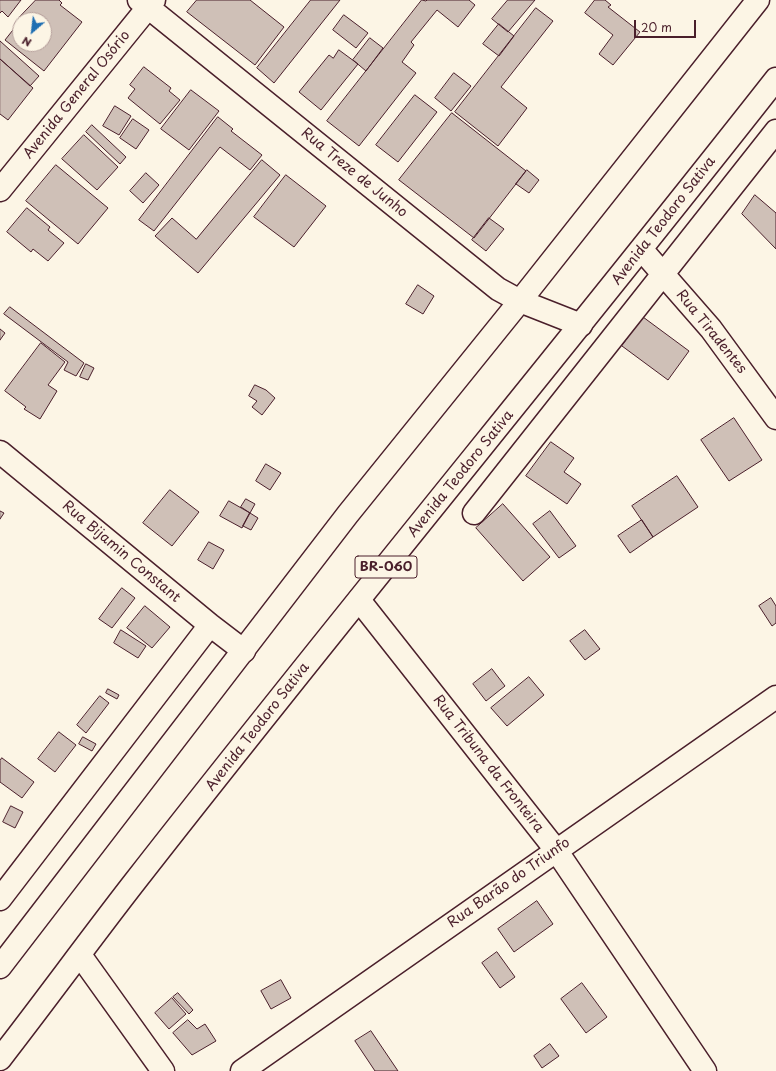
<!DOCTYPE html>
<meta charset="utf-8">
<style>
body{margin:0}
#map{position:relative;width:776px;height:1071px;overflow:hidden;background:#fcf5e5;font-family:"Playpen Sans",sans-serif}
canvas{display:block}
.north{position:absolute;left:12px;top:12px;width:40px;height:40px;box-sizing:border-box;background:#fcf5e5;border:1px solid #b59f9b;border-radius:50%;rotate:208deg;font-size:11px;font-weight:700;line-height:16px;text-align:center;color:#4a1f2b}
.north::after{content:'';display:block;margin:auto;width:14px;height:18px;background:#1f6fb2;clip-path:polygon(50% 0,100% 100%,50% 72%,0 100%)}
.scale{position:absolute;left:634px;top:20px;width:62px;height:18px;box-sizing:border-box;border:2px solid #4a1f2b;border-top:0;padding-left:5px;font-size:12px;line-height:14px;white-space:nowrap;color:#4a1f2b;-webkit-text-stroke:3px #fcf5e5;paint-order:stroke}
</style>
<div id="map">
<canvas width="776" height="1071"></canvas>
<div class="north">N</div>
<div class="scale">20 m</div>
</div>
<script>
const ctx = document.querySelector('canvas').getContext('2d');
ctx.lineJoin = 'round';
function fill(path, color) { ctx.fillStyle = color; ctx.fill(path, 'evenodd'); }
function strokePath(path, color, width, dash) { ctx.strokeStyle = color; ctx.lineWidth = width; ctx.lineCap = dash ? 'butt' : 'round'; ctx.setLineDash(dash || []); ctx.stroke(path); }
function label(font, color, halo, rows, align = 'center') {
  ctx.font = font + ' "Playpen Sans",sans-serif'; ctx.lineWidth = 3; ctx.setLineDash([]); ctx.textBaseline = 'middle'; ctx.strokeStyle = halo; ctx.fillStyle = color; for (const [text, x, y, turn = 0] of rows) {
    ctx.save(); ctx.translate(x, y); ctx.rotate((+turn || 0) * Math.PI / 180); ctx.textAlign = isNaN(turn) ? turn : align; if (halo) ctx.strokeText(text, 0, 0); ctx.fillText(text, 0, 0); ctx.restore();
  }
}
const building = new Path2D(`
 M 0,0 L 21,0 L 8,17 L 2,11 L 0,13 Z
 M 36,0 L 59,0 L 62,3 L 60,5 L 82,22 L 44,71 L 5,40 L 20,21 L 20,44 L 44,44 L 44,20 L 20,20 L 22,19 L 20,17 Z
 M 197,0 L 250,0 L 284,27 L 255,65 L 187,12 Z
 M 311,0 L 340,0 L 274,83 L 257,68 Z
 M 422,0 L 426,1 L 427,0 L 469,0 L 475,5 L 458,27 L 437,10 L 411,42 L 414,45 L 402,62 L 416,73 L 359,146 L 327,121 Z
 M 508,0 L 535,0 L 508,32 L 492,19 Z
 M 595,0 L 605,0 L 611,5 L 608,7 L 640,32 L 613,65 L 599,54 L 613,35 L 585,13 Z
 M 536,8 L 553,21 L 501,87 L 527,108 L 498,146 L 455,112 Z
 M 344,15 L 368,33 L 356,48 L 333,30 Z
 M 499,24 L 514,36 L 499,56 L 483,44 Z
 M 370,38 L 383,48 L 366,71 L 353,60 Z
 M 0,41 L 39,76 L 30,86 L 0,59 Z
 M 339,50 L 358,64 L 321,110 L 299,92 L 329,55 L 333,58 Z
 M 0,59 L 33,88 L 8,120 L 0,114 Z
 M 144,67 L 171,88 L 169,91 L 180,100 L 160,124 L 128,98 L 135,89 L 130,85 Z
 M 454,73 L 471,86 L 451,111 L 435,98 Z
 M 191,90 L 219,111 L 189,150 L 161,129 Z
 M 415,95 L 437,112 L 398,162 L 376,145 Z
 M 115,106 L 131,116 L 119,135 L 103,126 Z
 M 452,113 L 526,171 L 474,238 L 399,180 Z
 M 218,117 L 233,129 L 231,131 L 262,155 L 250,170 L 220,147 L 154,231 L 139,220 Z
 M 133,119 L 149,130 L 136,149 L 120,138 Z
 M 92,125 L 126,157 L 120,164 L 86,132 Z
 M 84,135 L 118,167 L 97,190 L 62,159 Z
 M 262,160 L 280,175 L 198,273 L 155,236 L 172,218 L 196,239 Z
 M 56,165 L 108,208 L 78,244 L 26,201 Z
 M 527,170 L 539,180 L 529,193 L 516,184 Z
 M 146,173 L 159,185 L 143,203 L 130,191 Z
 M 286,175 L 326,206 L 294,247 L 254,217 Z
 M 755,195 L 776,213 L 776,249 L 742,214 Z
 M 27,208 L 50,227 L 48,230 L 64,243 L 48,261 L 33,249 L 31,252 L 7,232 Z
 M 489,218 L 504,229 L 486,251 L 472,240 Z
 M 418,285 L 434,296 L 423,314 L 406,304 Z
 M 10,307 L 84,363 L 76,376 L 64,370 L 68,362 L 4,314 Z
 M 643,317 L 689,351 L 668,380 L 622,346 Z
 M 0,329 L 5,333 L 0,340 Z
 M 41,343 L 65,362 L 48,385 L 57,391 L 40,419 L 24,409 L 26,407 L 5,391 Z
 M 86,364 L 94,368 L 88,380 L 80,377 Z
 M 255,385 L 266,390 L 275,398 L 262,415 L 252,407 L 257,401 L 249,396 Z
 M 734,418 L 762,460 L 729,481 L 701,440 Z
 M 551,442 L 574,458 L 564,472 L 581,484 L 567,504 L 526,476 Z
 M 266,464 L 281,473 L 270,490 L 256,481 Z
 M 677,476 L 698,507 L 653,537 L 632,506 Z
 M 170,490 L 199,512 L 172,546 L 143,523 Z
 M 246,499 L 255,504 L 250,513 L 241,507 Z
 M 229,501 L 250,513 L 242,528 L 220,516 Z
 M 503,504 L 550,557 L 523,581 L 476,528 Z
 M 0,511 L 4,513 L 0,519 Z
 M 550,511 L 576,546 L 559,558 L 533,524 Z
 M 250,513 L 258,518 L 251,530 L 243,526 Z
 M 642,520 L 653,537 L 630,553 L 618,536 Z
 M 209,542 L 224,550 L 213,569 L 198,560 Z
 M 122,588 L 135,598 L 112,628 L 99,619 Z
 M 771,598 L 776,606 L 776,623 L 772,626 L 759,606 Z
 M 145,606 L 170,627 L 152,648 L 127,628 Z
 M 121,630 L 146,646 L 138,658 L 114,643 Z
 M 585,630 L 600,649 L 585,660 L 570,641 Z
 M 492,669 L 505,686 L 486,701 L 473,684 Z
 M 529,677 L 544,695 L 507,726 L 491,708 Z
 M 108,689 L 119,695 L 117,699 L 106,693 Z
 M 100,696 L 109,703 L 86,733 L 77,725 Z
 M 59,732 L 76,745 L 55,772 L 38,759 Z
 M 83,737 L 96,744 L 92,751 L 79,744 Z
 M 2,758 L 34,782 L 22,798 L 0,782 L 0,761 Z
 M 11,806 L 23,812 L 15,828 L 3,822 Z
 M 537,901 L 553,924 L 514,952 L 498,929 Z
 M 497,952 L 515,977 L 500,988 L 482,963 Z
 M 281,980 L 291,998 L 271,1009 L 261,991 Z
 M 582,983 L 607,1017 L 586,1033 L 561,999 Z
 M 178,993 L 193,1010 L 189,1014 L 173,997 Z
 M 172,998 L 186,1014 L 169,1029 L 155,1013 Z
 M 188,1020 L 197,1029 L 205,1024 L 216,1041 L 192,1055 L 173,1033 Z
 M 371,1031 L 398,1071 L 375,1071 L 355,1041 Z
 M 550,1044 L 559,1056 L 542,1068 L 534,1056 Z`);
fill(building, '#cfc0b7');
strokePath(building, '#4a1f2b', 1);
const minor = new Path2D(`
 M 139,0 L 498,289 L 520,301 L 581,325
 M 0,190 L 154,0
 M 642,250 L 711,329 L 776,418
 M 0,452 L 210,625 L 244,651
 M 474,513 L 776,131
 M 359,600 L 556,850 L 705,1071
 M 0,899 L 210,625
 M 80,955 L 163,1071
 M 242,1071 L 776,697`);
const major = new Path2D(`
 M 0,967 L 348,514 L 520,301 L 758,0
 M 0,1059 C 45,1001 88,942 133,884 C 344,613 564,349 776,79`);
strokePath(minor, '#4a1f2b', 25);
strokePath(major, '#4a1f2b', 25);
strokePath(minor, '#fcf5e5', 22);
strokePath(major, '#fcf5e5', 22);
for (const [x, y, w] of [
 [386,567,62]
]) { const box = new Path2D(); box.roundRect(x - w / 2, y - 11, w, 22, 3); ctx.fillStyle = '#fcf5e5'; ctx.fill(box); strokePath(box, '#4a1f2b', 1); }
label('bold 13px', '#4a1f2b', null, [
 ["BR-060",386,567]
]);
label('14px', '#4a1f2b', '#fcf5e5', [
 ["Avenida General Osório",77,95,-51],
 ["Rua Treze de Junho",354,173,39],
 ["Avenida Teodoro Sativa",664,221,-52],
 ["Rua Tiradentes",711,332,51],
 ["Avenida Teodoro Sativa",461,474,-51],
 ["Rua Bijamin Constant",121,552,40],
 ["Avenida Teodoro Sativa",258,727,-52],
 ["Rua Tribuna da Fronteira",488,764,52],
 ["Rua Barão do Triunfo",509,883,-35]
]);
</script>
